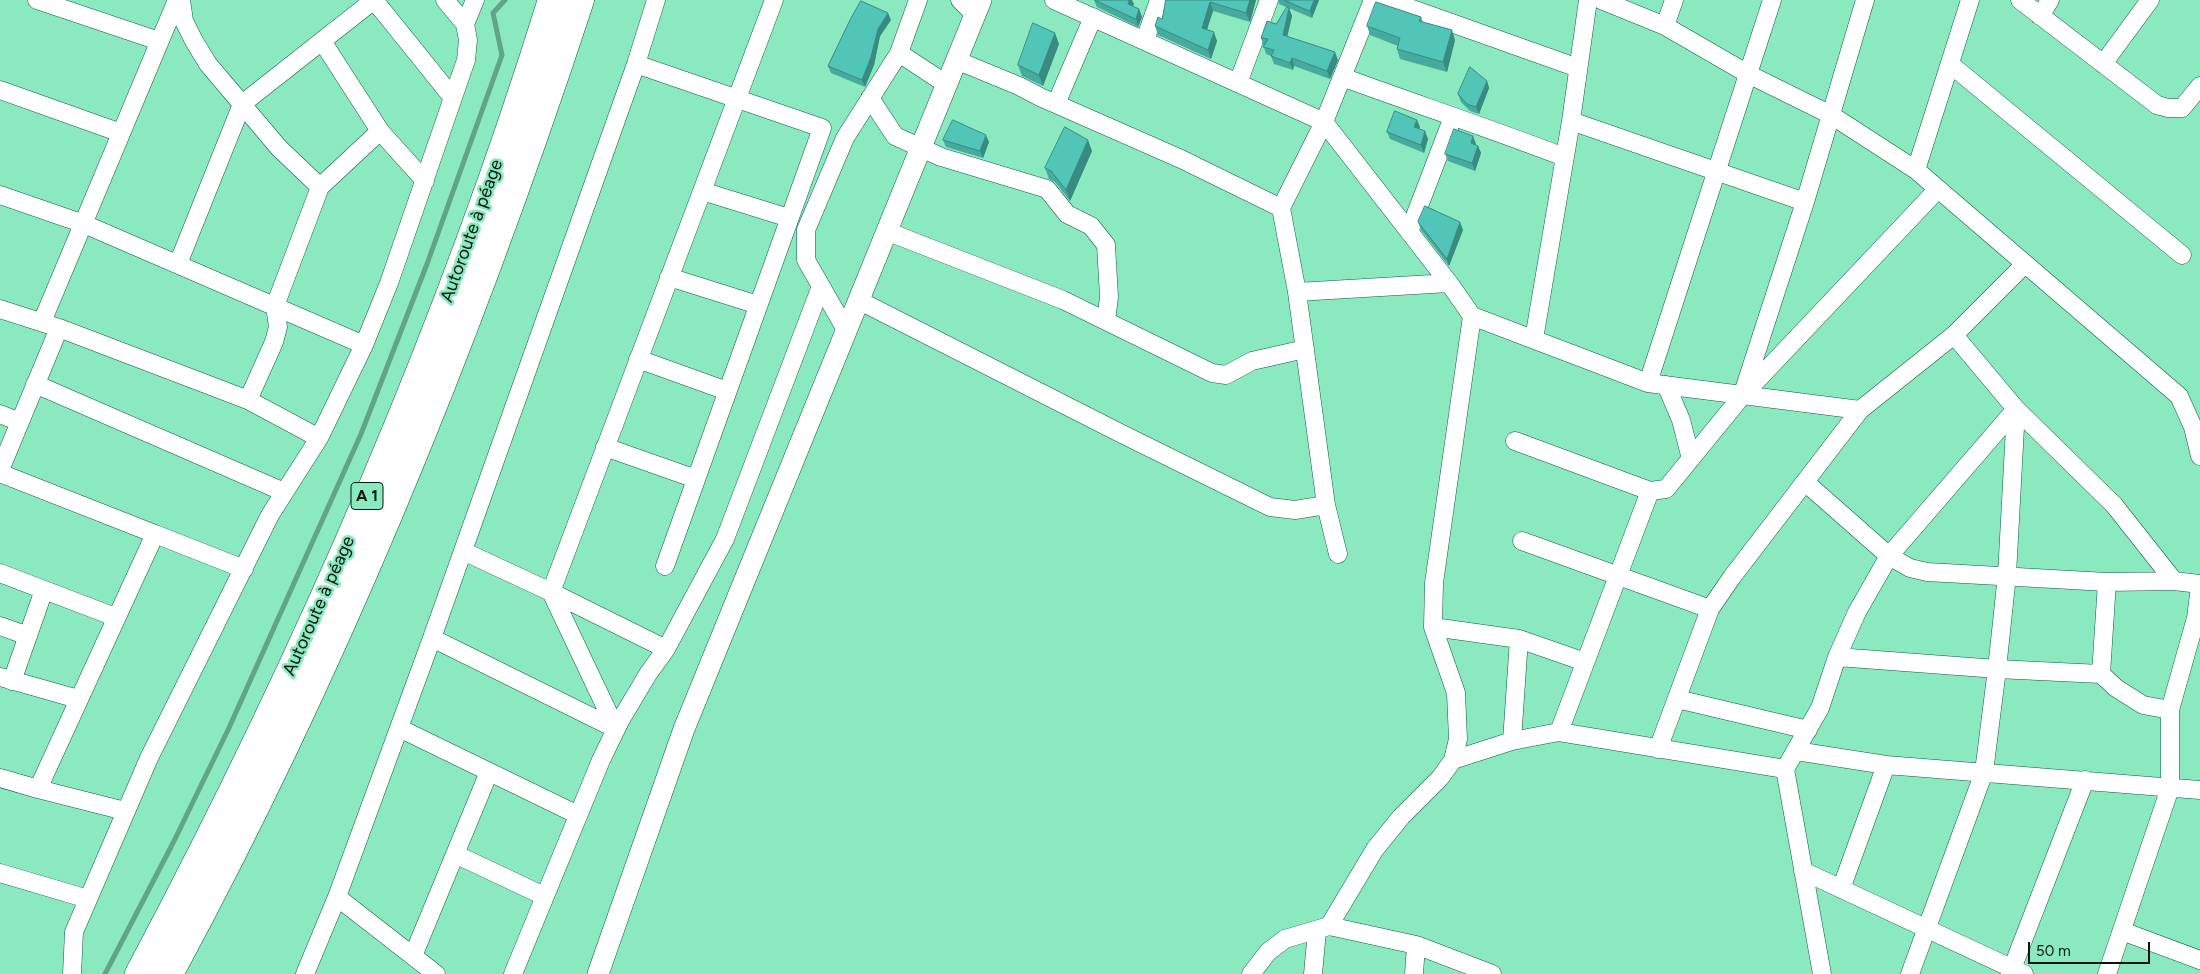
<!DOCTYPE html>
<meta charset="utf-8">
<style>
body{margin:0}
#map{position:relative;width:2200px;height:974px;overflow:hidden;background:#8be9bf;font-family:Figtree,sans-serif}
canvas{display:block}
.scale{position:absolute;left:2028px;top:942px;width:122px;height:22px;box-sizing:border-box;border:2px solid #00180d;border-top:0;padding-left:6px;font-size:15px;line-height:18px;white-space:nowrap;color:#00180d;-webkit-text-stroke:4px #8be9bf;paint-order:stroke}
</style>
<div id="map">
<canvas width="2200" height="974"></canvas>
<div class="scale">50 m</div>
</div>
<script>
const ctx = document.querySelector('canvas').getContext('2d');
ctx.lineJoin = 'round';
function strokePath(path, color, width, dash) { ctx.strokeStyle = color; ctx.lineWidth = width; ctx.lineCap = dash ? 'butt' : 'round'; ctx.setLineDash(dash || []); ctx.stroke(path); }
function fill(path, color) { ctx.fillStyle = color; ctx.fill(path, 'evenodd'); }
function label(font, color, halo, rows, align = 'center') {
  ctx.font = font + ' Figtree,sans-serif'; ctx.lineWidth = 5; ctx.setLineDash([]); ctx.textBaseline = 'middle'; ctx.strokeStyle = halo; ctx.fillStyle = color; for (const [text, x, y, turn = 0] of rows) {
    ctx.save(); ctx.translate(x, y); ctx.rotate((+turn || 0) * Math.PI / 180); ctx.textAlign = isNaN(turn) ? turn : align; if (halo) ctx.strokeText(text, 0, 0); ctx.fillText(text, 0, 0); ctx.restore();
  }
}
strokePath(new Path2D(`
 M 105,974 L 173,843 L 228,730 L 361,434 L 427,264 L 502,55 L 493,13 L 505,0`), '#62a487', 5);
const minor = new Path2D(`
 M 37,0 L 159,41
 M 181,0 L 184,21 L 194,41 L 208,64 L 279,148 L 320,187 L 380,131 L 322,41
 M 374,0 L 453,98
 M 445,0 L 465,24
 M 960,0 L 975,15
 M 1054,0 L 1324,122 L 1449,283 L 1472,316 L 1648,383 L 1860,410
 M 1387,0 L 1578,68
 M 1601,0 L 1665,26 L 1748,74 L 1831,115 L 1916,170 L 2179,396 L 2193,427 L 2200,456
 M 2020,0 L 2157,105 L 2168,108 L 2182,108 L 2200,86
 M 2040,16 L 2050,0
 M 1665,26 L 1674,0
 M 1145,40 L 1159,0
 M 899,53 L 946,84
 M 956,60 L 1019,86 L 1040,97 L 1181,159 L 1281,208
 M 636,64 L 822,128 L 665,566
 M 1950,64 L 2182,255
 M 2103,64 L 2150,0
 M 1342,77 C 1416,104 1491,129 1564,157
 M 1238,83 L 1269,0
 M 0,90 L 121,133
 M 870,98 L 895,136 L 941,157 L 1047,189 L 1067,214 L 1091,226 L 1106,245 L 1109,297 L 1106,321
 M 1056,104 L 1093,17
 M 1571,121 L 1805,202
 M 380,131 L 425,181
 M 1916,170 L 1970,0
 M 702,191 L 789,218
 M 0,195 L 84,224 L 364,345
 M 886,231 L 1063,300 L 1212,373 L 1226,375 L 1252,361 L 1305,349
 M 1409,232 L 1453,117
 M 178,264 L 242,104 L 374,0
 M 669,277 L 758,305
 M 1297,292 L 1449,283
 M 858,300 L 1122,434 L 1270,507 L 1295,510 L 1326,505
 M 0,309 L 59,328 L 248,400 L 319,438
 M 42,322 L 177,0
 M 846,330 L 806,260 L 806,230 L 845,138 L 899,53 L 918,0
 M 1954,335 L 2016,409 L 2114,505 L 2174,581
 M 1534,339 L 1571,121 L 1588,0
 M 638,359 L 727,391
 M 1648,383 L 1772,0
 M 35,384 L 284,492
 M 1666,385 L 1681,420 L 1691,459
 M 1744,390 L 1805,202 L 1865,0
 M 248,400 L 274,342 L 278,327 L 275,306 L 320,187
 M 0,414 L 20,422
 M 1515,441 L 1650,491 L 1666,489 L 1742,396 L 1938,189
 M 605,447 L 696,479
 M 0,470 L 59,328
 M 0,473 L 155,534
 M 1805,482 L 1889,556 L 1910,568 L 1927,572 L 2107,582 L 2174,581 L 2200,584
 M 1522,541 L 1710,609 L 1732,577 L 1860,410 L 1954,335 L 2025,264
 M 463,551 L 551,592 L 666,649
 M 1338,554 L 1326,505 L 1297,292 L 1281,208 L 1324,122 L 1373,0
 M 0,573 L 115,617
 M 0,626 L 28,636
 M 1433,627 L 1519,639 L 1585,662
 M 432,638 L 616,729
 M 1837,657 L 1997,669 L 2101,674 L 2116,688 L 2143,705 L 2170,710
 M 2101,674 L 2107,582
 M 0,677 L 78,699
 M 12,681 L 44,590
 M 1677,699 L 1808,730
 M 399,728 L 578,815
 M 616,729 L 551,592 L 774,0
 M 1559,732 L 1650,491
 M 1512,741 L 1519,639
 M 1658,749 L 1710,609
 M 1796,751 L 1886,765 L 2200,790
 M 1453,760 L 1512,741 L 1559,732 L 1785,769
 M 0,778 L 38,789
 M 125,811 L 38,789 L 155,534 L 244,569
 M 455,854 L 544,896
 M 1803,871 L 2024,974
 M 0,873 L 88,899
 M 1841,889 L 1886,765
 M 337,897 L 436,974
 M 1329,926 L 1416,945 L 1492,974
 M 2122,931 L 2200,960
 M 413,956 L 489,772
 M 72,974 L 74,932 L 149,758 L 270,515 L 319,438 L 364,345 L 389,283 L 466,60 L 468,40 L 465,24 L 475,0
 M 305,974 L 337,897 L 432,638 L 636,64 L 656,0
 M 513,974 L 601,760 L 620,721 L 648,674 L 666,649 L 725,539 L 821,286
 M 1251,974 L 1268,952 L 1285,939 L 1329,926 L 1375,849 L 1401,817 L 1440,778 L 1453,760 L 1458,739 L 1456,693 L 1433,627 L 1434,583 L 1472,316
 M 1313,974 L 1317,931
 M 1414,974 L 1416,945
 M 1822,974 L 1785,769 L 1820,708 L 1837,657 L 1857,612 L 1889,556 L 2016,409
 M 1910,974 L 1984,772 L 1997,669 L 2007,575 L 2016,409
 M 2010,974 L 2085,780
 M 2107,974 L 2170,788 L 2170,710 L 2196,618 L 2200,587`);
const tertiary = new Path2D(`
 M 598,974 L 684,729 L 981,0`);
const motorway = new Path2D(`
 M 139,974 C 304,664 448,335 552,0
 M 169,974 C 337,664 470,335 580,0`);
strokePath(minor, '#0c5d42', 19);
strokePath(tertiary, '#0c5d42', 22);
strokePath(motorway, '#0c5d42', 29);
strokePath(minor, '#fff', 18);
strokePath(tertiary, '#fff', 21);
strokePath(motorway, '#fff', 28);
fill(new Path2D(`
 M 1094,0 L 1134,4 L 1133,6 L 1139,9 L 1142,17 L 1138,27 L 1097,7 Z
 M 1166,0 L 1256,0 L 1250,22 L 1213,11 L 1207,29 L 1217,41 L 1211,59 L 1158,35 L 1155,26 L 1162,19 Z
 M 1278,0 L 1319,0 L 1312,18 L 1279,4 Z
 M 1289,8 L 1292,16 L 1287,36 L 1338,60 L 1330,79 L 1294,66 L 1293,70 L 1274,64 L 1271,56 L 1266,54 L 1261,38 L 1276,24 Z
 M 1421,17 L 1423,22 L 1455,40 L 1447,72 L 1400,59 L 1397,49 L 1398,46 L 1370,35 L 1367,26 Z
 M 891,20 L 880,36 L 874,65 L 865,87 L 831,73 L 828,66 Z
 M 1059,44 L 1043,86 L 1022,76 L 1018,65 Z
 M 1487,81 L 1489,88 L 1479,114 L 1470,111 L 1461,102 L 1458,94 Z
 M 1420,127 L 1419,129 L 1428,139 L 1424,153 L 1390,139 L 1387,132 Z
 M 943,140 L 989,142 L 983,158 L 946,147 Z
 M 1476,144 L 1476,145 L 1478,146 L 1481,153 L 1475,171 L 1448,161 L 1445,154 Z
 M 1092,151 L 1070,201 L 1055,182 L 1049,179 L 1045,168 Z
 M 1418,222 L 1463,230 L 1449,266 L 1421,230 Z`), '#46aa9e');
fill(new Path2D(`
 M 1129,0 L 1132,0 L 1134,4 L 1130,11 L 1128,4 Z
 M 1250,0 L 1256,0 L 1250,22 L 1246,13 Z
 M 1314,0 L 1319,0 L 1312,18 L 1310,11 Z
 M 1210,2 L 1213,11 L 1205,36 L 1202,28 Z
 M 1289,8 L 1292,16 L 1286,42 L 1283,35 Z
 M 1139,9 L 1142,17 L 1138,27 L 1136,19 Z
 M 888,13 L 891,20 L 880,36 L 874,65 L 865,87 L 862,80 L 878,29 Z
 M 1452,30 L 1455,40 L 1447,72 L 1443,62 Z
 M 1214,32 L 1217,41 L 1211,59 L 1208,50 Z
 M 1055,33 L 1059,44 L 1043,86 L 1039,75 Z
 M 1335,52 L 1338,60 L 1330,79 L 1327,71 Z
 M 1292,58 L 1294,66 L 1293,70 L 1290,63 Z
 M 1487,81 L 1489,88 L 1479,114 L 1476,107 Z
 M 1417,120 L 1420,127 L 1417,134 L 1414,127 Z
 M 1425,131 L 1428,139 L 1424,153 L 1421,145 Z
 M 986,135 L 989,142 L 983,158 L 980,151 Z
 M 1473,136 L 1476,144 L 1474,151 L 1471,143 Z
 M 1088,140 L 1092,151 L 1070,201 L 1066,190 Z
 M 1478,146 L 1481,153 L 1475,171 L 1472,163 Z
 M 1460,222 L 1463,230 L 1449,266 L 1447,259 Z`), '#398b81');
const building = new Path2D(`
 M 1095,0 L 1129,0 L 1128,4 L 1139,9 L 1136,19 Z
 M 1166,0 L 1250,0 L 1246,13 L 1210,2 L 1202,28 L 1214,32 L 1208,50 L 1155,26 L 1158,17 L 1162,19 Z
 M 1284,0 L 1314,0 L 1310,11 Z
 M 861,1 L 888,13 L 878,29 L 871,57 L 862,80 L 828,66 L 850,20 Z
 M 1376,2 L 1421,17 L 1419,21 L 1452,30 L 1443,62 L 1397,49 L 1400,38 L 1367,26 Z
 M 1287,7 L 1289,8 L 1283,35 L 1335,52 L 1327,71 L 1292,58 L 1290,63 L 1271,56 L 1274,50 L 1263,47 L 1268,39 L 1261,38 L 1267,21 L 1276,24 Z
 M 1033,23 L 1055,33 L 1039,75 L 1018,65 Z
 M 1470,67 L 1487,81 L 1476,107 L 1467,104 L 1458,94 Z
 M 1395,111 L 1417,120 L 1414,127 L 1425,131 L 1421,145 L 1387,132 Z
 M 953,120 L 986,135 L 980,151 L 943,140 Z
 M 1065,127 L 1088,140 L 1066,190 L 1051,171 L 1045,168 Z
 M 1454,129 L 1473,136 L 1471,143 L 1478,146 L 1472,163 L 1445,154 Z
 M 1425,206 L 1460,222 L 1447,259 L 1418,222 Z`);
fill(building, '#51c6b8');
strokePath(building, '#398b81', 1);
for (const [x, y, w] of [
 [367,496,32]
]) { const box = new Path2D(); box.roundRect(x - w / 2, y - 13.5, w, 27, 4); ctx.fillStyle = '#8be9bf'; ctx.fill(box); strokePath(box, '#00180d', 1); }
label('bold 16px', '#00180d', null, [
 ["A 1",367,496]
]);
label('18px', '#00180d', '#8be9bf', [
 ["Autoroute à péage",472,231,-70],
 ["Autoroute à péage",319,606,-66]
]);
</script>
